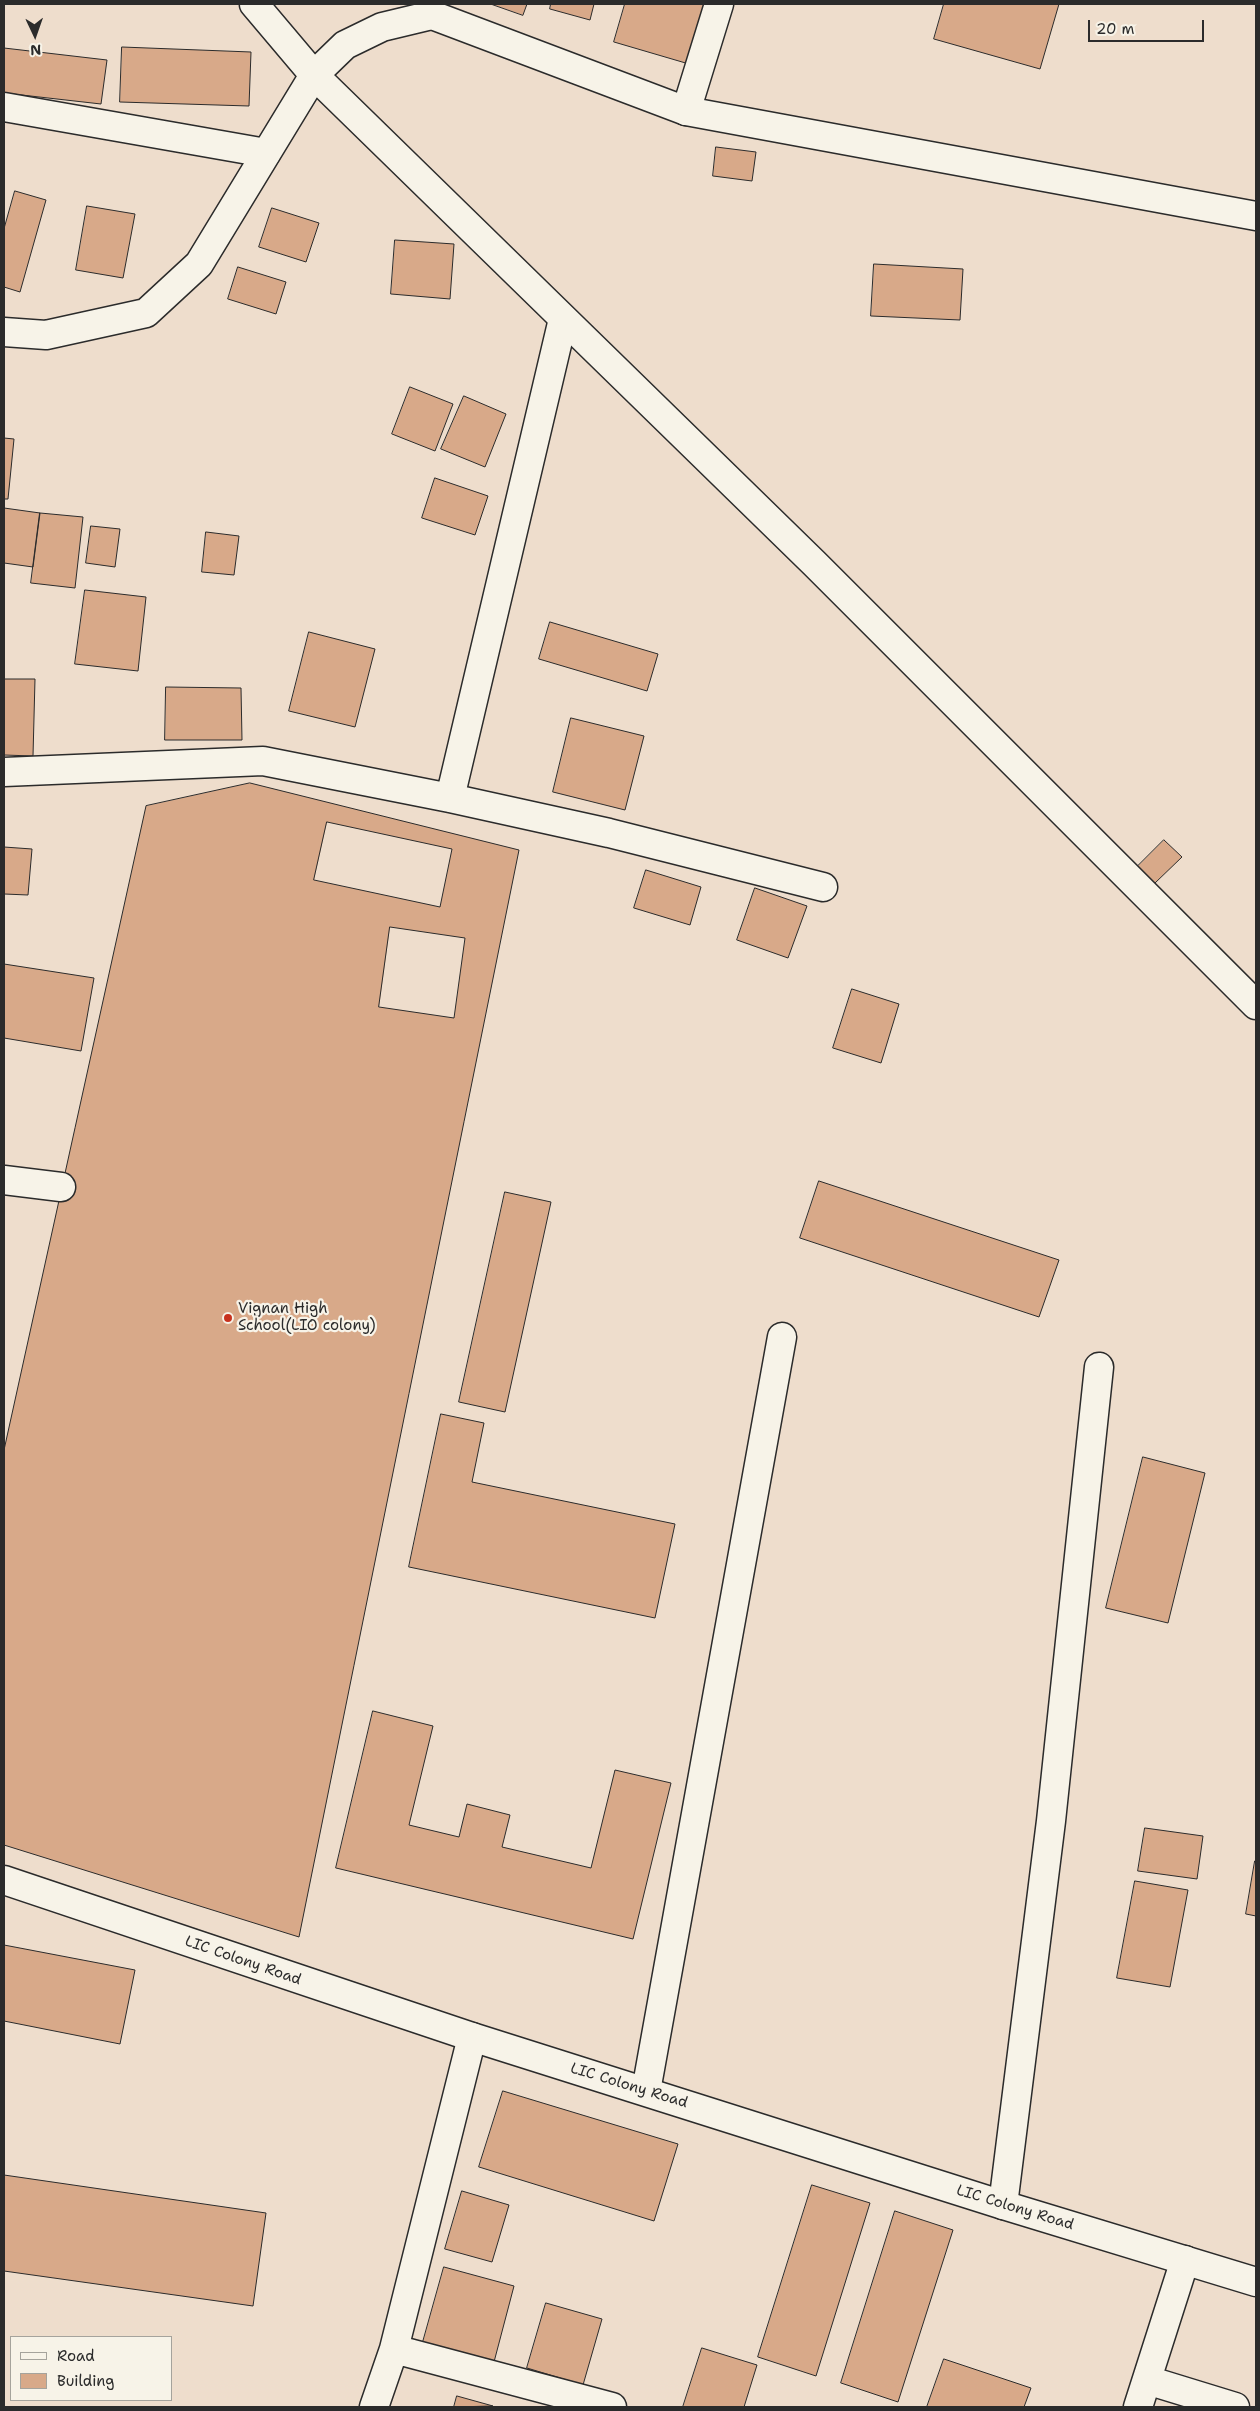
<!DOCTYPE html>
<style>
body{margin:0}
#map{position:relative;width:1260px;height:2411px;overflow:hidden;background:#edc;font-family:"Shantell Sans",sans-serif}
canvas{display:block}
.frame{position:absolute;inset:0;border:5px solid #2b2b2b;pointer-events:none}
.legend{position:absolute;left:10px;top:2336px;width:162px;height:65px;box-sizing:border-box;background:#f7f3e8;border:1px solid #a5a39c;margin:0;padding:6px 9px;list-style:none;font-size:15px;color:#2b2b2b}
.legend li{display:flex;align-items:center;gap:10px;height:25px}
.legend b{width:25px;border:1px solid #a5a39c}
.north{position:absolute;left:10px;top:10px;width:50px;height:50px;-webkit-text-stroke:4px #f7f3e8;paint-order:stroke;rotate:177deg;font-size:14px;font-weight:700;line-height:20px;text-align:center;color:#2b2b2b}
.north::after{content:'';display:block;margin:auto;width:18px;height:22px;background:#2b2b2b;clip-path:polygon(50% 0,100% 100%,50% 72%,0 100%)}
.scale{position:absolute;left:1088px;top:20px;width:116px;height:22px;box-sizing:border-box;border:2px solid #2b2b2b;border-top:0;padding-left:6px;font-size:15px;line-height:18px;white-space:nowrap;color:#2b2b2b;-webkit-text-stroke:4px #f7f3e8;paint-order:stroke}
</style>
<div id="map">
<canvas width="1260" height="2411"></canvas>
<div class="frame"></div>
<ul class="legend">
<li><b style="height:6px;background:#f7f3e8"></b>Road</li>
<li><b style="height:14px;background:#d8a989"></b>Building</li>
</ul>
<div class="north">N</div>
<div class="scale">20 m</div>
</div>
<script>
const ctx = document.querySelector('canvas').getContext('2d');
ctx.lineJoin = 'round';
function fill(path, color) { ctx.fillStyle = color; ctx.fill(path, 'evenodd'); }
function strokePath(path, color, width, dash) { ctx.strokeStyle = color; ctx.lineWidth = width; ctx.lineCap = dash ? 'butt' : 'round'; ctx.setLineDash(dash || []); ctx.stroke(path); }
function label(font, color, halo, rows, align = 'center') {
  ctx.font = font + ' "Shantell Sans",sans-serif'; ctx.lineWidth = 4.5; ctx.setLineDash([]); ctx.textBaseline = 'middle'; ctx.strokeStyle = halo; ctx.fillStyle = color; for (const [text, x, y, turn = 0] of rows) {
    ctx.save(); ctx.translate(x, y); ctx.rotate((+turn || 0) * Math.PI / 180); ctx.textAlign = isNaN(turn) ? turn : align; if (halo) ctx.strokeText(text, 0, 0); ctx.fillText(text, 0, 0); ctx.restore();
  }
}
const building = new Path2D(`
 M 491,4 L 527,4 L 523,15 Z
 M 551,4 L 594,4 L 590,20 L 550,9 Z
 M 625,4 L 707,4 L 689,64 L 614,42 Z
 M 944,4 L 1059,4 L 1040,69 L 934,39 Z
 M 122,47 L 251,52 L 249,106 L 120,102 Z
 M 4,48 L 107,60 L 101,104 L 4,93 Z
 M 716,147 L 756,152 L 752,181 L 713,176 Z
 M 15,191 L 46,200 L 20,292 L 4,287 L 4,229 Z
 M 87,206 L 135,214 L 123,278 L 76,270 Z
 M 272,208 L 319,223 L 306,262 L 259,247 Z
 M 395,240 L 454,244 L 450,299 L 391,294 Z
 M 874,264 L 963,269 L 960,320 L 871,316 Z
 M 238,267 L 286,282 L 276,314 L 228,299 Z
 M 410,387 L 453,404 L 435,451 L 392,434 Z
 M 464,396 L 506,414 L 485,467 L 441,449 Z
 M 4,438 L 14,439 L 8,499 L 4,499 Z
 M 435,478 L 488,496 L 475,535 L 422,518 Z
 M 4,508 L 40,513 L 33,567 L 4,563 Z
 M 40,513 L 83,517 L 75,588 L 31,583 Z
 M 91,526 L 120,529 L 115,567 L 86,563 Z
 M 206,532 L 239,536 L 234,575 L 202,572 Z
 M 85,590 L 146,597 L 138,671 L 75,664 Z
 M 550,622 L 658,654 L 647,691 L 539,659 Z
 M 309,632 L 375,649 L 355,727 L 289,711 Z
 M 4,679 L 35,679 L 33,756 L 4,755 Z
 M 166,687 L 241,688 L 242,740 L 165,740 Z
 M 571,718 L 644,736 L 625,810 L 553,792 Z
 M 250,783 L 519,850 L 299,1937 L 4,1845 L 4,1450 L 146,806 Z
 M 327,822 L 452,849 L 440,907 L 314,880 Z
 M 1164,840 L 1182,857 L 1155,883 L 1138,866 Z
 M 4,847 L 32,849 L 28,895 L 4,894 Z
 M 646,870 L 701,887 L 690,925 L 634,908 Z
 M 755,888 L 807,906 L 788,958 L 737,940 Z
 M 390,927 L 465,938 L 454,1018 L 379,1007 Z
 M 4,964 L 94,978 L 81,1051 L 4,1038 Z
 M 852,989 L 899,1004 L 881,1063 L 833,1048 Z
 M 819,1181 L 1059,1260 L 1039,1317 L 800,1238 Z
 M 505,1192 L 551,1202 L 505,1412 L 459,1402 Z
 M 441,1414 L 484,1423 L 472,1482 L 675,1524 L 655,1618 L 409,1567 Z
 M 1143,1457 L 1205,1473 L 1168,1623 L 1106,1608 Z
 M 373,1711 L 433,1726 L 409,1825 L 459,1837 L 467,1804 L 510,1815 L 502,1847 L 591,1868 L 615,1770 L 671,1783 L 633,1939 L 336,1868 Z
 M 1145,1828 L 1203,1836 L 1197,1879 L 1138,1871 Z
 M 1255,1861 L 1256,1861 L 1256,1916 L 1246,1914 Z
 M 1135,1881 L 1188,1890 L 1170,1987 L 1117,1978 Z
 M 4,1945 L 135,1970 L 120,2044 L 4,2021 Z
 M 503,2091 L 678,2144 L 654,2221 L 479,2167 Z
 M 4,2175 L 266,2213 L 253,2306 L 4,2271 Z
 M 812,2185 L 870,2203 L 816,2376 L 758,2357 Z
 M 462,2191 L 509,2205 L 492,2262 L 445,2249 Z
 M 895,2211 L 953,2230 L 898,2402 L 841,2383 Z
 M 444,2267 L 514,2286 L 494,2362 L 423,2342 Z
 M 546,2303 L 602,2319 L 583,2385 L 527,2368 Z
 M 702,2348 L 757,2365 L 744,2407 L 683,2407 Z
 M 944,2359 L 1031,2388 L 1024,2407 L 927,2407 Z
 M 457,2396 L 493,2406 L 454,2407 Z`);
fill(building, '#d8a989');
strokePath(building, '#2b2b2b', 1);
const street = new Path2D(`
 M 254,4 L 314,75
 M 4,107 L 266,153
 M 686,111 L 719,4
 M 4,772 L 263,761 L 450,798 L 609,833 L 823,887
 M 450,798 L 563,319
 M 4,1180 L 61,1187
 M 646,2091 L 782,1337
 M 1003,2205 L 1051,1821 L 1099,1367
 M 394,2349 L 612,2407
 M 1147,2380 L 1235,2407
 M 374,2407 L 394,2349 L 472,2037
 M 1138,2407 L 1185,2260`);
const secondary = new Path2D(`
 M 314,75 L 815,564 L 1256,1005
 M 4,332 L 46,335 L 146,313 L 199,264 L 314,75 L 345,45 L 382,27 L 432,15 L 686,111 L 1256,216
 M 4,1880 L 472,2037 L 1003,2205 L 1256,2282`);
strokePath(street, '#2b2b2b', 31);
strokePath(secondary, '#2b2b2b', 31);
strokePath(street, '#f7f3e8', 28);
strokePath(secondary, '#f7f3e8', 28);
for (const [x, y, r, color] of [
 [228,1318,5,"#c8321e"]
]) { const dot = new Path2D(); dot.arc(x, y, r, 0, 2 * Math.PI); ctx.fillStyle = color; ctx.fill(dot); strokePath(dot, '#f7f3e8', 2); }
label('15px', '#2b2b2b', '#f7f3e8', [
 ["Vignan High",238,1309],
 ["School(LIO colony)",238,1326]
], 'left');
label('15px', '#2b2b2b', '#f7f3e8', [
 ["LIC Colony Road",243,1961,19],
 ["LIC Colony Road",629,2086,17],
 ["LIC Colony Road",1015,2208,17]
]);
</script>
